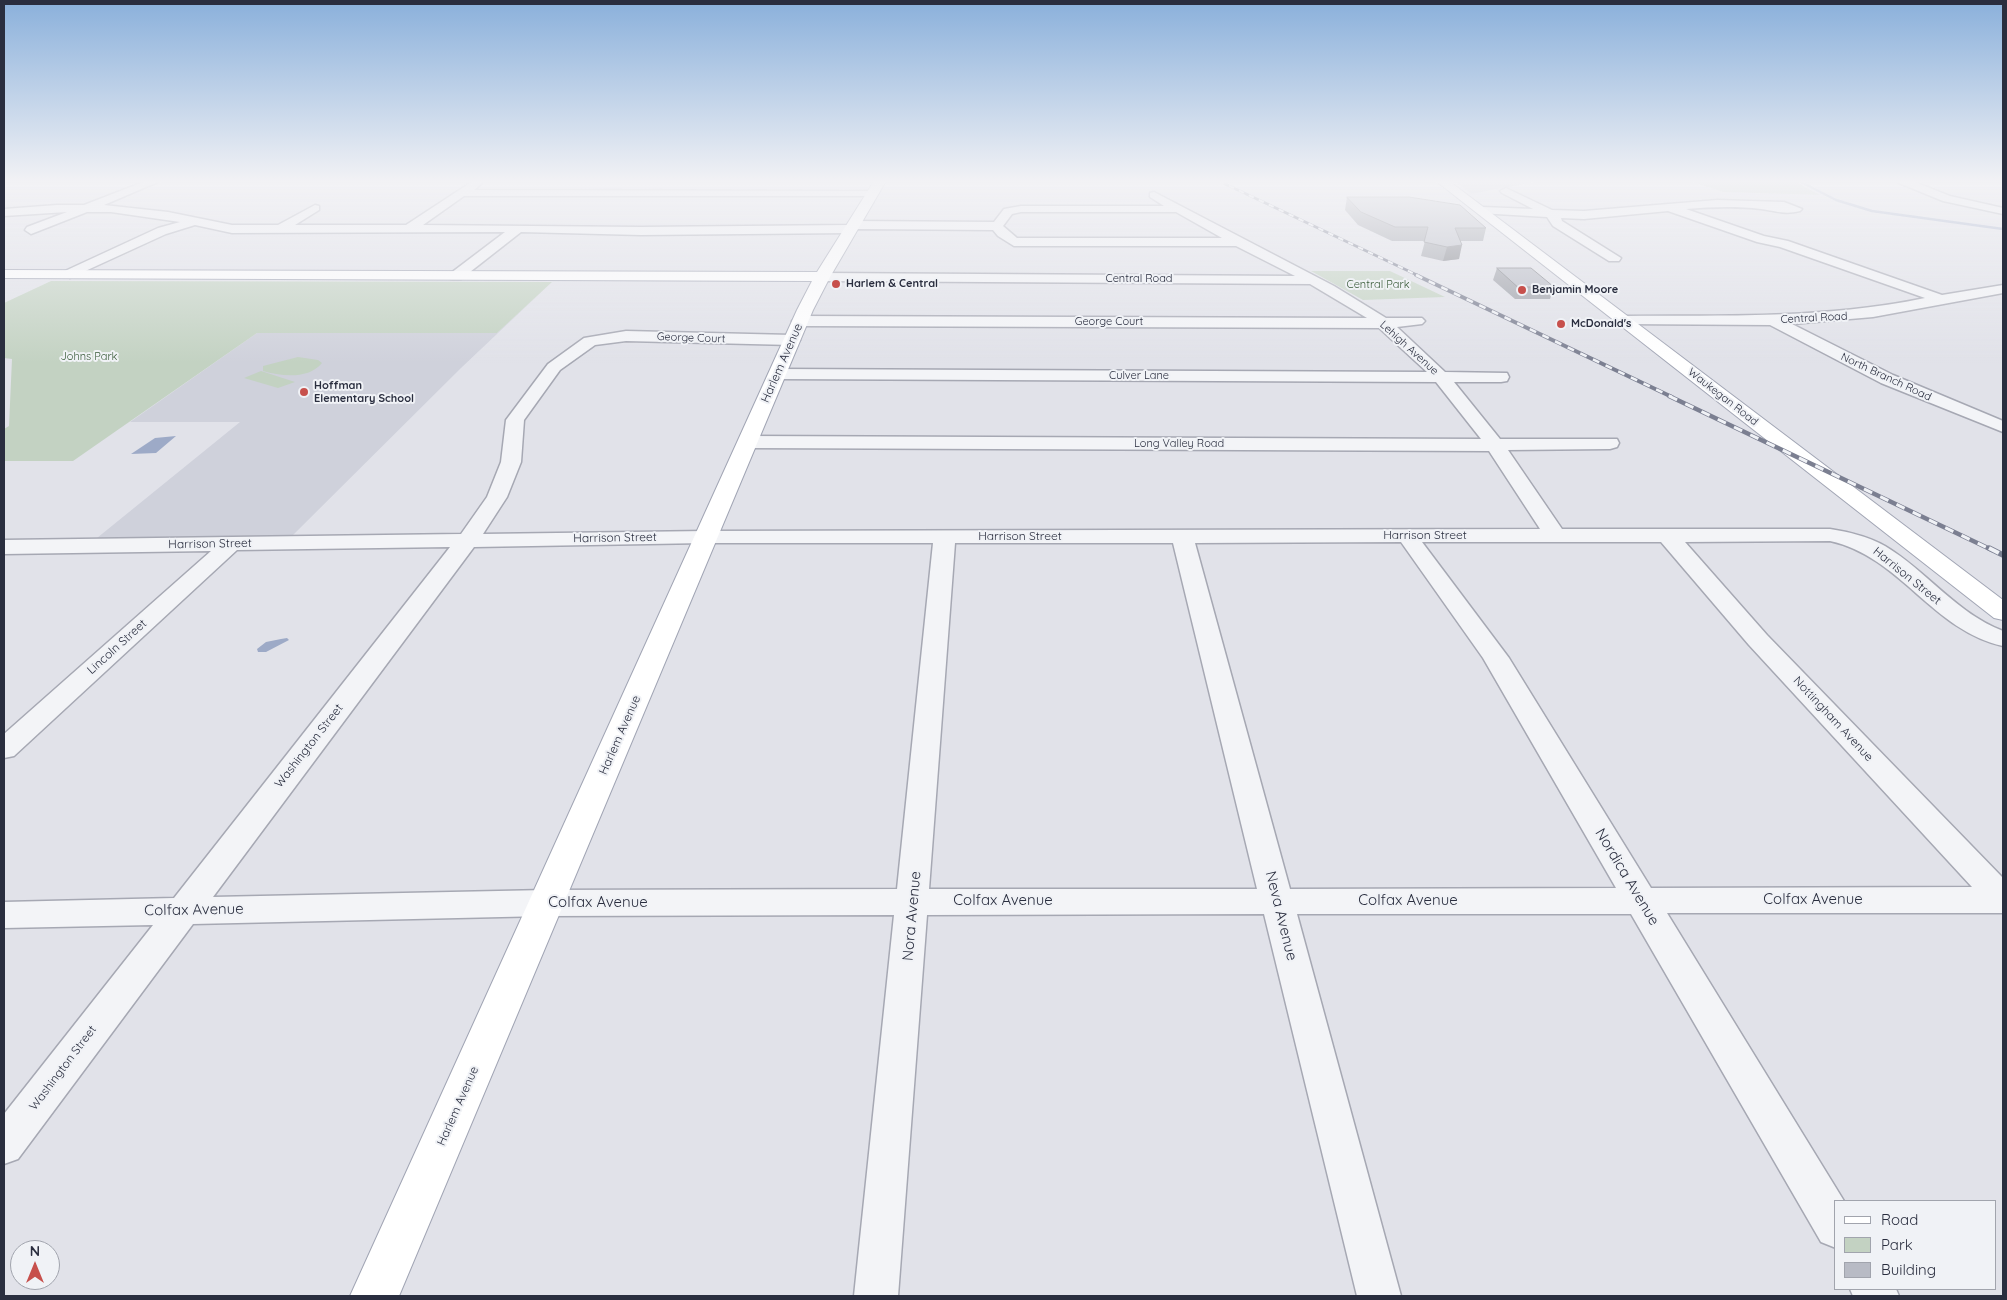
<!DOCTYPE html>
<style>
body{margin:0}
#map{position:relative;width:2007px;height:1300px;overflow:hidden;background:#e1e2e9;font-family:Quicksand,sans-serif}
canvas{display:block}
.frame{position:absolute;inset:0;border:5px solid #2a2e3f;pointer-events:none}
.legend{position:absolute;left:1834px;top:1200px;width:162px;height:90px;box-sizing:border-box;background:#f0f2f6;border:1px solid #a1a4ad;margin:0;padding:6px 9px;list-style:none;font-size:15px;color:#2a2e3f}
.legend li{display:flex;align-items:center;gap:10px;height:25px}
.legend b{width:25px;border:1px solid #a1a4ad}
.north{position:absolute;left:10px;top:1240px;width:50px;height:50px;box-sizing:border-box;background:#f0f2f6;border:1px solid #a1a4ad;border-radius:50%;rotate:0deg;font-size:14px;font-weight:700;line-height:20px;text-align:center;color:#2a2e3f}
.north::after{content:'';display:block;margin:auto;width:18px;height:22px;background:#c7504c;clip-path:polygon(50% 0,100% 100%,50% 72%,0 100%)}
</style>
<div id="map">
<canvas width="2007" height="1300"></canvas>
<div class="frame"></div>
<ul class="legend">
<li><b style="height:6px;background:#fff"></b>Road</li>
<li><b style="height:14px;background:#c3d2c2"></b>Park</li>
<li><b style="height:14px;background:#b8bbc5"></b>Building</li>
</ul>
<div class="north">N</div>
</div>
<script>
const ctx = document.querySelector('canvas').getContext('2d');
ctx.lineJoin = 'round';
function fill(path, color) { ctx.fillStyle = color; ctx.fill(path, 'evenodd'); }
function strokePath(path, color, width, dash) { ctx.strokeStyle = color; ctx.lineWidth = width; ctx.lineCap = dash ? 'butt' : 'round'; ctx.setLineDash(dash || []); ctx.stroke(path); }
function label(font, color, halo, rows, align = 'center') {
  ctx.font = font + ' Quicksand,sans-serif'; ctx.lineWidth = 4; ctx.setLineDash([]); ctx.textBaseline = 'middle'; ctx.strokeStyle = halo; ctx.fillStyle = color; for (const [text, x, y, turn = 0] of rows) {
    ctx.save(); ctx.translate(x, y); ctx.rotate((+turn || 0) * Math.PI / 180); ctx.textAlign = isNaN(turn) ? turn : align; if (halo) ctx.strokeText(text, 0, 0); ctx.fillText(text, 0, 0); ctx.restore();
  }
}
fill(new Path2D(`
 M 1454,181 L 1540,181 L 1471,194 Z
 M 552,282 L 461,368 L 292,536 L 97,538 L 240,422 L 130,422 L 257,333 L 497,333 Z`), '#cfd1db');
fill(new Path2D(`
 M 1689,181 L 1794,181 L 1820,195 L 1723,192 Z
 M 1311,271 L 1390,271 L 1445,297 L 1363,300 Z
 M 51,281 L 552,282 L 497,333 L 257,333 L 73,461 L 4,461 L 4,429 L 9,426 L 12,359 L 4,358 L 4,303 Z
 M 298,357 L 318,360 L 322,363 C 308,380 281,376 263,371 L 263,366 Z
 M 261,371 L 295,382 L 278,388 L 244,378 Z`), '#c3d2c2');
fill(new Path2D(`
 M 176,436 L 156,453 L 131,454 L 155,438 Z
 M 281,639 L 287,638 L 289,640 L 266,652 L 258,652 L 257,649 L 266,642 Z`), '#9daac7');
strokePath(new Path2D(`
 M 1799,181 L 1836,200 L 1872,211 L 2003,229`), '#9daac7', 2.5);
const minor = new Path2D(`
 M 146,181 L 160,181 L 104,205 L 168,212 L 232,225 L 278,225 L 315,205 L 319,206 L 319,210 L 295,225 L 406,225 L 473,181 L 481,181 L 482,183 L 474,190 L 877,191 L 877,195 L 873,196 L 464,196 L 423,225 L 641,227 L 848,225 L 854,221 L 994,222 L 1004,209 L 1021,206 L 1164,206 L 1150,197 L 1150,193 L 1154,192 L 1334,286 L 1386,318 L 1422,318 L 1425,321 L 1422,324 L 1397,327 L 1445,372 L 1507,373 L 1509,377 L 1507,381 L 1501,382 L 1454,382 L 1500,439 L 1617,439 L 1619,443 L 1617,447 L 1610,449 L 1508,450 L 1562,529 L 1830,529 C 1849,532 1867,536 1885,546 C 1927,571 1956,613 2003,631 L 2003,646 C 1933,631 1900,556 1830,541 L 1685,542 L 1767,635 L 2003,878 L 2003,913 L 1667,913 L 1844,1201 L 1836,1201 L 1836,1248 L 1821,1242 L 1631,914 L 1297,914 L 1401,1296 L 1357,1296 L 1264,914 L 927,915 L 898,1296 L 854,1296 L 894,915 L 546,916 L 193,924 L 18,1159 L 4,1164 L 4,1114 L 153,925 L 4,928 L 4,902 L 174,898 L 450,547 L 237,550 L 14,756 L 4,758 L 4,734 L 211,551 L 4,554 L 4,540 L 461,534 L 487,497 L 501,462 L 506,420 L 548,364 L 584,338 L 626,331 L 792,335 L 800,340 L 792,345 L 626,341 L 595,345 L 560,370 L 524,420 L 521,462 L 507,497 L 483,534 L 706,531 L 1540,529 L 1489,451 L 748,448 L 741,446 L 739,442 L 741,438 L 748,436 L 1481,439 L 1436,382 L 777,379 L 771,378 L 769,374 L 771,370 L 777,369 L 1427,372 L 1379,328 L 800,326 L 792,321 L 800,316 L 1367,318 L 1310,284 L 822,281 L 815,277 L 822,273 L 1295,276 L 1236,246 L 1014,246 L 998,236 L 993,230 L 857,229 L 851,233 L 641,235 L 521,232 L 461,279 L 451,279 L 449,276 L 451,273 L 505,232 L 232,233 L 195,225 L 166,234 L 70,278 L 63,274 L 65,271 L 158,228 L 180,222 L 111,212 L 87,212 L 31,234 L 25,230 L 27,227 L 67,212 L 4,216 L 4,209 L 57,205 L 84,205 ZM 1021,212 L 1176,212 L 1222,238 L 1017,238 L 1003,226 L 1012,214 ZM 1401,542 L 1483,658 L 1616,888 L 1290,889 L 1195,543 ZM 1422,542 L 1661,542 L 1749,645 L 1972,887 L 1651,888 L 1509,658 ZM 706,543 L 933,543 L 897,889 L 546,890 L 213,897 L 474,547 ZM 955,543 L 1173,543 L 1257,889 L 929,889 Z
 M 1898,181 L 1912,181 L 1950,196 L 2003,208 L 2003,214 L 1943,201 L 1899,183 Z
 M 1506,188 L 1552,210 L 1584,211 L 1717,200 L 1784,202 L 1802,209 L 1800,211 C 1785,215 1776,211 1761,209 C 1736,206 1711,207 1686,209 L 1764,236 L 1788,241 L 1942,295 L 2003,285 L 2003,293 L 1873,317 L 1792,324 L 1893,375 L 2003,421 L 2003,432 L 1881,383 L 1770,325 L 1623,324 L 1616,320 L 1623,316 C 1725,315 1825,319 1925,298 L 1780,247 L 1757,242 L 1668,211 L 1584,219 L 1561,218 L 1562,221 L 1621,258 L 1619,261 L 1609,261 L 1553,226 L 1547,217 L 1479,213 L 1479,209 L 1483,207 L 1533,209 L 1502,193 L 1500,191 Z
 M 1850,1289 L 1896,1289 L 1899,1296 L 1853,1296 Z`);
const major = new Path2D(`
 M 874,181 L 886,181 L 830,277 L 813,310 L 399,1296 L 350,1296 L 797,310 L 812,281 L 4,278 L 4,270 L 817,272 Z
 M 1436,181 L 1449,181 L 2003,600 L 2003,620 L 1994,618 Z`);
strokePath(minor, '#a6a8b3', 3);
strokePath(major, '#a1a5b4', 2);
fill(minor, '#f3f4f7');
fill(major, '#fff');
const railFar3 = new Path2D(`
 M 1219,181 L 1419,276`);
const railFar2 = new Path2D(`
 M 1416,275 L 1672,397`);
const railFar1 = new Path2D(`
 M 1669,396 L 1992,550`);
const rail = new Path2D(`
 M 1989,548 L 2003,555`);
strokePath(railFar3, '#7b7f91', 2.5);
strokePath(railFar2, '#7b7f91', 4);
strokePath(railFar1, '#7b7f91', 4.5);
strokePath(rail, '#7b7f91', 5.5);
strokePath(railFar3, '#f0f2f6', 2, [5.5]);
strokePath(railFar2, '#f0f2f6', 2.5, [7]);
strokePath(railFar1, '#f0f2f6', 3, [9]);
strokePath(rail, '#f0f2f6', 4, [11]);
fill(new Path2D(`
 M 1347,197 L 1486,228 L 1483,241 L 1461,241 L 1459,259 L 1443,261 L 1421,256 L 1425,241 L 1392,241 L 1358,225 L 1345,210 Z
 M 1497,268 L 1554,287 L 1550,299 L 1515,299 L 1493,280 Z`), '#9ea1a9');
fill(new Path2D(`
 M 1462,245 L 1459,259 L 1443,261 L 1447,247 Z`), '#81838a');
const building = new Path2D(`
 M 1347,197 L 1409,197 L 1460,205 L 1486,228 L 1455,228 L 1462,245 L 1447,247 L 1424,242 L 1428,227 L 1395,227 L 1361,212 Z
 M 1497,268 L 1531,268 L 1554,287 L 1518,287 Z`);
fill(building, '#b8bbc5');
strokePath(building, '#81838a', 1);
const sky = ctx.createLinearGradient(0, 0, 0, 363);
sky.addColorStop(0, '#8ab0db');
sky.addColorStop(0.5, '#f2f2f5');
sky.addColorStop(1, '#f2f2f500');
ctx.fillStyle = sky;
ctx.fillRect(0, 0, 2007, 363);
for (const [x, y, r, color] of [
 [836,284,5,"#c7504c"],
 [1522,290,5,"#c7504c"],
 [1561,324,5,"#c7504c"],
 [304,392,5,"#c7504c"]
]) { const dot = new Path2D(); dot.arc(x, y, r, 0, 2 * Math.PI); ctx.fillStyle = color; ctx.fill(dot); strokePath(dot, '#f0f2f6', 2); }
label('11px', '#2a2e3f', '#f0f2f6', [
 ["Central Road",1139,279],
 ["Central Road",1814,318,-3],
 ["George Court",1109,322],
 ["George Court",691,338,2],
 ["Lehigh Avenue",1409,348,42],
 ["Culver Lane",1139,376],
 ["North Branch Road",1886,377,25],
 ["Waukegan Road",1723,397,38],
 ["Long Valley Road",1179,444]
]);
label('bold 11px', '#2a2e3f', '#f0f2f6', [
 ["Harlem & Central",846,284],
 ["Benjamin Moore",1532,290],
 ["McDonald's",1571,324],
 ["Hoffman",314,386],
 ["Elementary School",314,399]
], 'left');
label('11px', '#385a38', '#f0f2f6', [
 ["Central Park",1378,285],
 ["Johns Park",89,357]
]);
label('12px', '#2a2e3f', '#f0f2f6', [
 ["Harlem Avenue",782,363,-66],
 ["Harrison Street",1425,535],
 ["Harrison Street",1020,536],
 ["Harrison Street",615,538,-1],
 ["Harrison Street",210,544,-1],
 ["Harrison Street",1907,576,39],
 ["Lincoln Street",117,647,-42],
 ["Nottingham Avenue",1833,719,47],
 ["Harlem Avenue",620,735,-66],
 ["Washington Street",309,746,-52],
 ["Washington Street",63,1068,-53],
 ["Harlem Avenue",458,1106,-66]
]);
label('15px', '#2a2e3f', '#f0f2f6', [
 ["Nordica Avenue",1627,877,59],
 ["Colfax Avenue",1813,899],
 ["Colfax Avenue",1003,900],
 ["Colfax Avenue",1408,900],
 ["Colfax Avenue",598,902],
 ["Colfax Avenue",194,910,-1],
 ["Nora Avenue",912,916,-85],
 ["Neva Avenue",1281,916,76]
]);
</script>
